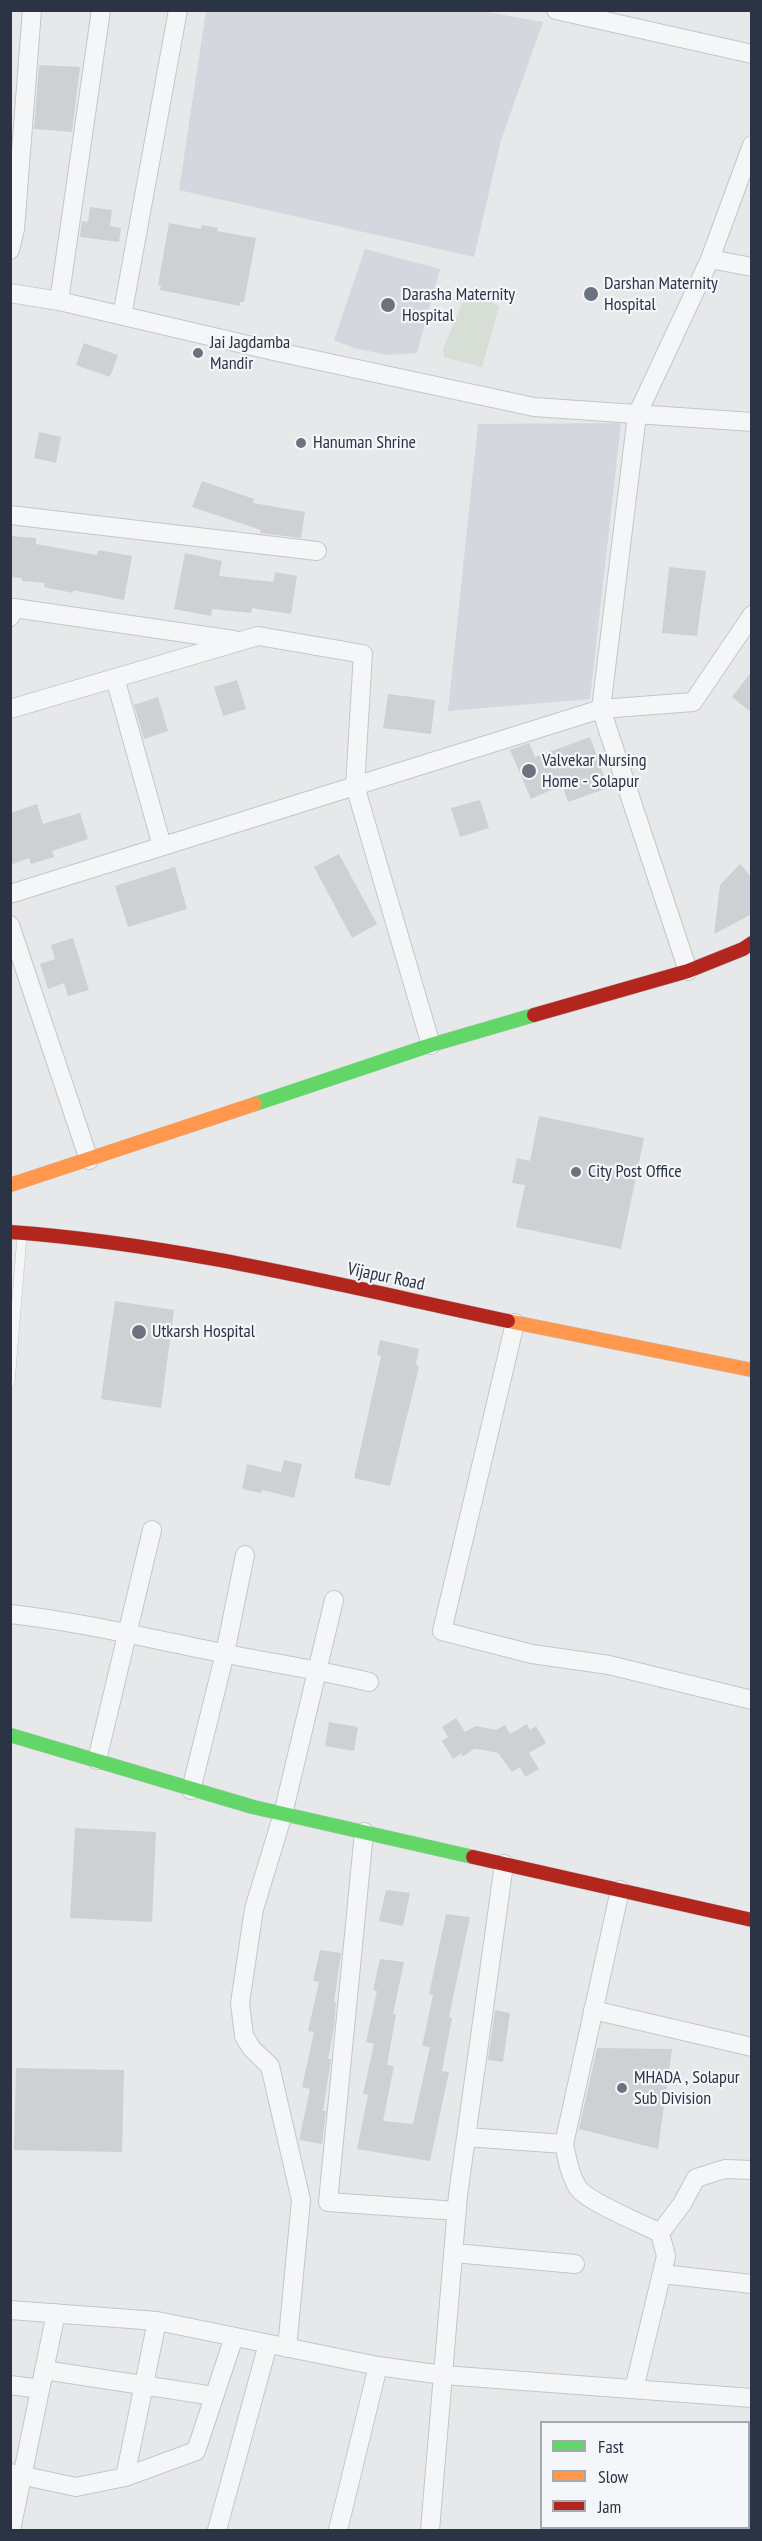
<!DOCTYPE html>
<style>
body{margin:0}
#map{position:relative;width:762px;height:2541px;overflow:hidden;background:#e6e8ea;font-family:"PT Sans Narrow",sans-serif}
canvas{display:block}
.frame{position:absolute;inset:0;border:12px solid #2b3445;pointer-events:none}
.legend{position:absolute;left:540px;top:2421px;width:210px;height:108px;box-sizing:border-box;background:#f4f6f9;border:2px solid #a4a8b1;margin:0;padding:8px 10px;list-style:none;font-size:18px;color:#2b3445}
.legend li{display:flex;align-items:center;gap:12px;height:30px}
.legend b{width:30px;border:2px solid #a4a8b1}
</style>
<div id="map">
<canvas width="762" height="2541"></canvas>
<div class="frame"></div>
<ul class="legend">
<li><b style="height:8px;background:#63d668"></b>Fast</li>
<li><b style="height:8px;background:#ff974d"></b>Slow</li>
<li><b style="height:8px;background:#b3261e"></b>Jam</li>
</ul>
</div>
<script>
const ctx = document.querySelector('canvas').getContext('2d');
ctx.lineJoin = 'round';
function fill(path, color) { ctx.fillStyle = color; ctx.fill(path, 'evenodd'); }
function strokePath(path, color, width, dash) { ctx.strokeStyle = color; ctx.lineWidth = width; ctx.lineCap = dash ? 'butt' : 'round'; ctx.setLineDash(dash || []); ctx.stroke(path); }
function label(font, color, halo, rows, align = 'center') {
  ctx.font = font + ' "PT Sans Narrow",sans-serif'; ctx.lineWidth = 4.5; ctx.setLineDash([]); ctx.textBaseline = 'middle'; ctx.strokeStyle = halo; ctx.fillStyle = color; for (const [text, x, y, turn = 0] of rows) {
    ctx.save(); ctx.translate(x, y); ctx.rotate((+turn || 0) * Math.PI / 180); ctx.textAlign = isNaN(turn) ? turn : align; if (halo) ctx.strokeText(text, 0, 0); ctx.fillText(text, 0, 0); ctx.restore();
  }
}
fill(new Path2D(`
 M 481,11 L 543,22 L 501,140 L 474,257 L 179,190 L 206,11 Z
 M 365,249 L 440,269 L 417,353 L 387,355 L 354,348 L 334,340 Z
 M 621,423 L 590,699 L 448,711 L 478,424 Z`), '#d4d7dd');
fill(new Path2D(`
 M 468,290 L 499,306 L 482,367 L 444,357 L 443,349 Z`), '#d6ded6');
fill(new Path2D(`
 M 39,65 L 80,67 L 72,132 L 34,129 Z
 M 90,207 L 112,210 L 110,226 L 121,228 L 119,242 L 80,237 L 82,221 L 88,222 Z
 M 169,223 L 201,229 L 202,225 L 218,228 L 217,231 L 256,238 L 244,302 L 240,302 L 240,306 L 160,290 L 161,286 L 158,285 Z
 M 84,343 L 118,355 L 110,377 L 76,365 Z
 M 39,432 L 61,437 L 56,463 L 34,458 Z
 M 202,481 L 254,499 L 253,503 L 305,512 L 301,538 L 260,533 L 261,530 L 192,507 Z
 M 10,536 L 36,538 L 36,544 L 97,555 L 98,550 L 132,556 L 124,600 L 73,590 L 73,593 L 44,587 L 45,583 L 22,581 L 22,578 L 10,577 Z
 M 185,553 L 222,561 L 219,576 L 273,582 L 275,572 L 297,576 L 291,614 L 252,608 L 251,613 L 212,609 L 211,616 L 174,609 Z
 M 669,567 L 706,571 L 697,636 L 662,633 Z
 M 752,671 L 752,713 L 732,697 Z
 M 237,680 L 246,709 L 223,716 L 214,687 Z
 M 388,694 L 435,700 L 431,734 L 383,728 Z
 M 158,697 L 168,731 L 144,739 L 134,705 Z
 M 590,737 L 608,788 L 568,802 L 562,785 L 531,799 L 510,750 L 529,743 L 535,757 Z
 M 480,800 L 489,828 L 460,837 L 451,808 Z
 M 37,804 L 43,824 L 80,813 L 88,839 L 52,851 L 54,857 L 31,864 L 29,858 L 10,865 L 10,813 Z
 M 339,854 L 377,924 L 352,938 L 314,867 Z
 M 740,864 L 752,878 L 752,914 L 714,934 L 720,885 Z
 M 175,867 L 187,909 L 128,927 L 115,886 Z
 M 73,938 L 89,990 L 68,996 L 64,983 L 48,989 L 40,964 L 55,959 L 51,945 Z
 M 539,1116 L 644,1138 L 621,1249 L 516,1227 L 525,1185 L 512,1183 L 517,1158 L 530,1161 Z
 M 115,1301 L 174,1310 L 161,1408 L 101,1399 Z
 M 380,1340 L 419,1349 L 416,1364 L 419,1367 L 390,1486 L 354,1478 L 381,1356 L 377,1355 Z
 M 284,1460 L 302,1464 L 294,1498 L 262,1490 L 261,1493 L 242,1489 L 247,1464 L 281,1472 Z
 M 456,1718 L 465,1732 L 476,1726 L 496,1730 L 505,1725 L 510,1734 L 527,1724 L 530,1730 L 536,1726 L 546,1743 L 529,1753 L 539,1769 L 525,1777 L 520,1767 L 512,1772 L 498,1753 L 478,1749 L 474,1749 L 462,1757 L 462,1753 L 453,1759 L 442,1741 L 448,1737 L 442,1727 Z
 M 329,1722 L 358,1727 L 354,1751 L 325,1746 Z
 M 75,1828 L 156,1832 L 152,1922 L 70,1918 Z
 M 386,1890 L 410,1893 L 403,1926 L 379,1921 Z
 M 446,1914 L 470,1917 L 449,2017 L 452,2018 L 442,2071 L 449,2072 L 430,2161 L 357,2149 L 368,2095 L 363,2094 L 374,2044 L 366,2042 L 377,1991 L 373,1990 L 380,1959 L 404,1962 L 393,2014 L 396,2014 L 387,2065 L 394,2066 L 383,2121 L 413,2124 L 430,2047 L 422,2046 L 433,1995 L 429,1994 Z
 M 320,1950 L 341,1953 L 334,2002 L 336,2002 L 334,2029 L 328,2059 L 331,2059 L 323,2111 L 326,2111 L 322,2144 L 299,2140 L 310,2089 L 302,2087 L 314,2032 L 308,2031 L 319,1982 L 313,1981 Z
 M 495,2010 L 510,2013 L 503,2062 L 488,2060 Z
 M 597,2048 L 672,2049 L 658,2149 L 579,2129 Z
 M 16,2068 L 124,2070 L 122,2152 L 14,2150 Z`), '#ced0d3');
const lane = new Path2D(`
 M 10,1383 L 22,1236`);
const street = new Path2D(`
 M 556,10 L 752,54
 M 10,250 L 15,229 L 32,10
 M 710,259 L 752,267
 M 10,293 L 59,301 L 278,352 L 534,407 L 752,422
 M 59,301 L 101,10
 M 122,316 L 178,10
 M 10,515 L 317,551
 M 10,617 L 14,608 L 234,640
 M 115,678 L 162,846
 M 10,709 L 258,636 L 363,654 L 355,786 L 431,1045
 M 10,894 L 601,709 L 693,702 L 752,615
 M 10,925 L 89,1160
 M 688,971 L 601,709 L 637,415 L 710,259 L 752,145
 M 515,1323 L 442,1631 L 532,1654 L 609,1665 L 752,1700
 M 10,1614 C 82,1622 151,1639 222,1653 C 271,1663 320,1670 369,1682
 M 97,1760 L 152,1530
 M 191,1790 L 225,1653 L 245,1555
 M 364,1832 L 328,2202 L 457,2211
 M 620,1890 L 564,2144 C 567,2159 570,2175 578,2188 C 588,2202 643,2224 660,2233 L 666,2256 L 634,2389
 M 593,2010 L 752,2047
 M 466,2137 L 564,2144
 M 660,2233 L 682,2204 L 696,2178 L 725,2169 L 752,2170
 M 454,2253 L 575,2264
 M 662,2274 L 752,2284
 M 10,2310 L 157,2321 L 378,2366 L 443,2375 L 752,2398
 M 287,2348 L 301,2200 L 270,2066 L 252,2049 L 244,2036 L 240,2003 L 254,1909 L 283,1814 L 334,1600
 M 44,2370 L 214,2396
 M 10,2385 L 40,2389
 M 10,2473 L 76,2487 L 125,2477 L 196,2451 L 234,2337
 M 125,2477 L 157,2321
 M 11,2530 L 56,2313
 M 217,2530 L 268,2344
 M 338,2530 L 378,2366
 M 430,2530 L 458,2195 L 504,1864`);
const fast = new Path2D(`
 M 255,1104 L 431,1045 L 534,1015
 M 10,1735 L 253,1807 L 473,1857`);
const slow = new Path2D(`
 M 10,1185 L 255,1104
 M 508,1321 L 752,1370`);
const jam = new Path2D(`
 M 534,1015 L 688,971 L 743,949 L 752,943
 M 10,1232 C 179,1244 343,1286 508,1321
 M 473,1857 L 752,1920`);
strokePath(lane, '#c4c6c8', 10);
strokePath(street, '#c4c6c8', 20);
strokePath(fast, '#c4c6c8', 15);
strokePath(slow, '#c4c6c8', 15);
strokePath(jam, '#c4c6c8', 15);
strokePath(lane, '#f5f6f7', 9);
strokePath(street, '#f5f6f7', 18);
strokePath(fast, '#63d668', 14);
strokePath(slow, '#ff974d', 14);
strokePath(jam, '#b3261e', 14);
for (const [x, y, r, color] of [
 [591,294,8,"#6c737f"],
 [388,305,8,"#6c737f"],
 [198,353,6,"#6c737f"],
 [301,443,6,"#6c737f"],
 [529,771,8,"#6c737f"],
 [576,1172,6,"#6c737f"],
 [139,1332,8,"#6c737f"],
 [622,2088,6,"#6c737f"]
]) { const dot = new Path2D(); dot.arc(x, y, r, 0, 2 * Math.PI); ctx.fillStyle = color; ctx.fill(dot); strokePath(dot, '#f4f6f9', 2); }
label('18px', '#2b3445', '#f4f6f9', [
 ["Darshan Maternity",604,284],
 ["Hospital",604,305],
 ["Darasha Maternity",402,295],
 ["Hospital",402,316],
 ["Jai Jagdamba",210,343],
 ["Mandir",210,364],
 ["Hanuman Shrine",313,443],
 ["Valvekar Nursing",542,761],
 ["Home - Solapur",542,782],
 ["City Post Office",588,1172],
 ["Utkarsh Hospital",152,1332],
 ["MHADA , Solapur",634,2078],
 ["Sub Division",634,2099]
], 'left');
label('18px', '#2b3445', '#f4f6f9', [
 ["Vijapur Road",386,1277,12]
]);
</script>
